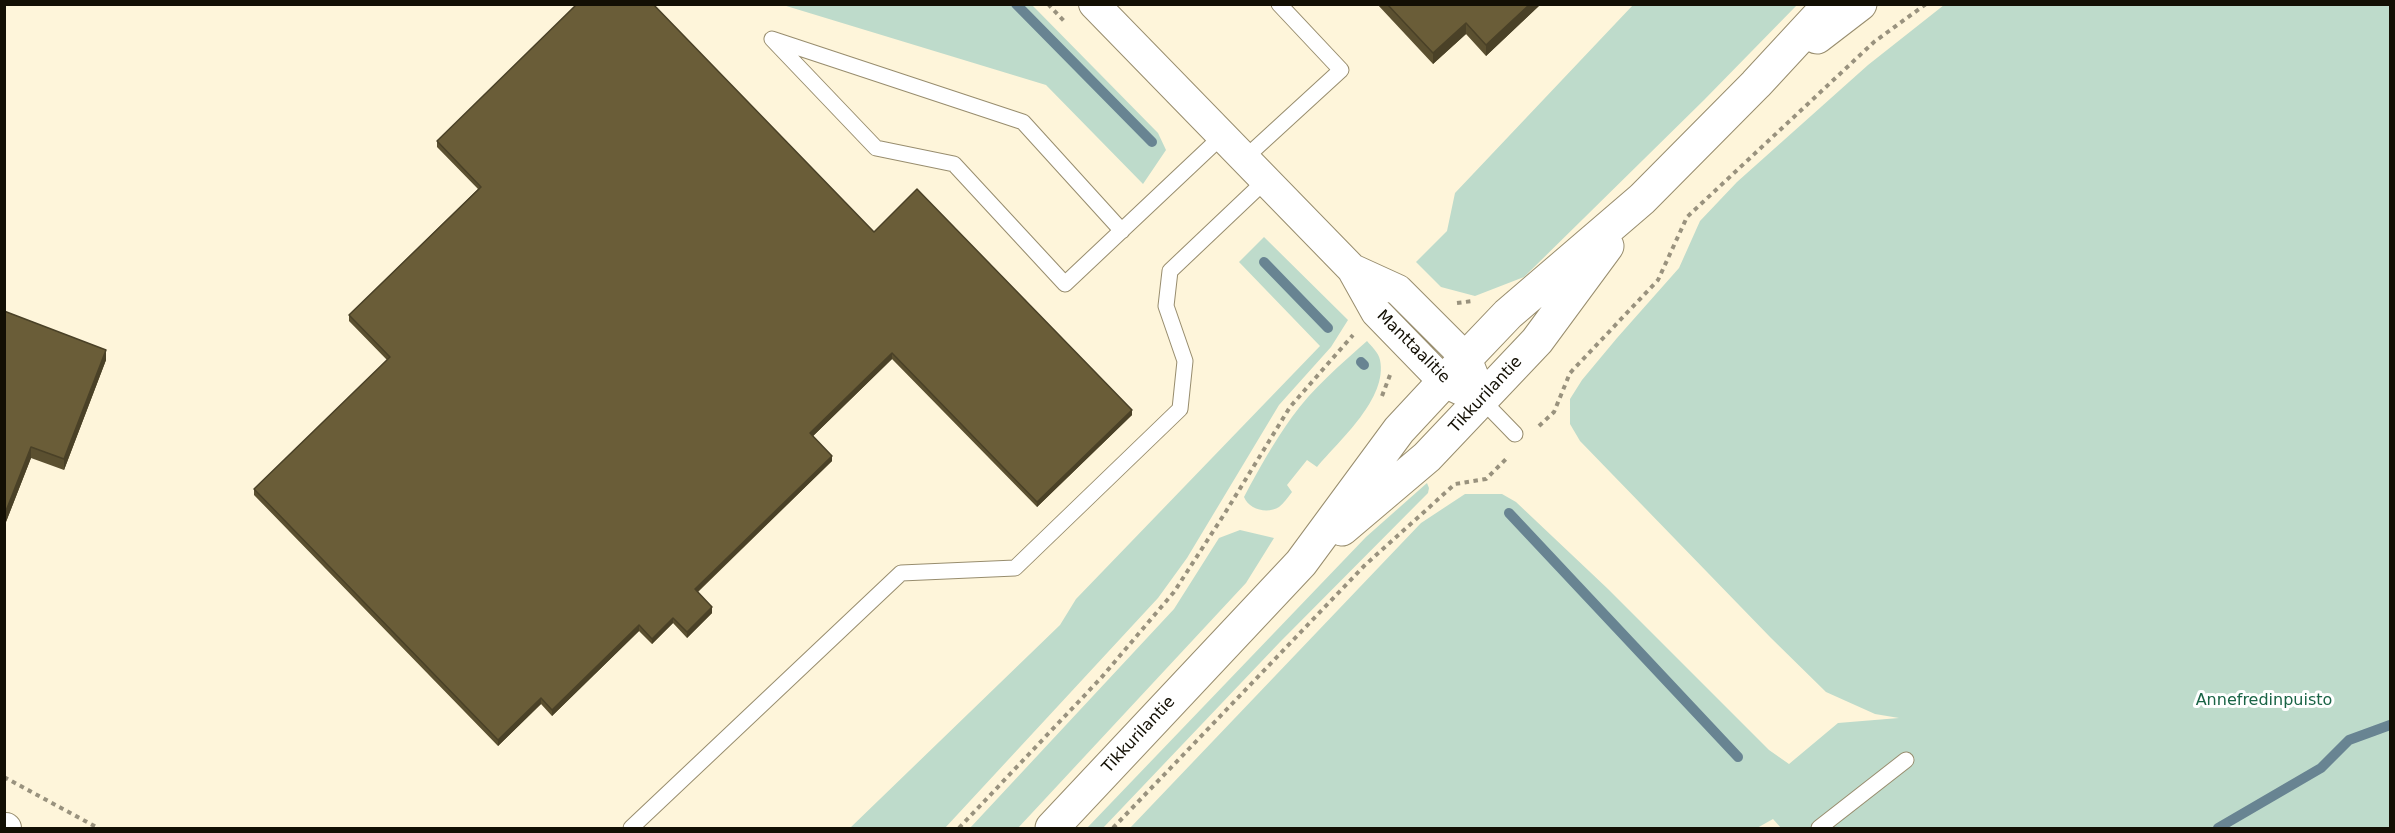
<!DOCTYPE html>
<style>
body{margin:0}
#map{position:relative;width:2395px;height:833px;overflow:hidden;background:#fef5da;font-family:"DejaVu Sans",sans-serif}
canvas{display:block}
.frame{position:absolute;inset:0;border:6px solid #130f04;pointer-events:none}
</style>
<div id="map">
<canvas width="2395" height="833"></canvas>
<div class="frame"></div>
</div>
<script>
const ctx = document.querySelector('canvas').getContext('2d');
ctx.lineJoin = 'round';
function fill(path, color) { ctx.fillStyle = color; ctx.fill(path, 'evenodd'); }
function strokePath(path, color, width, dash) { ctx.strokeStyle = color; ctx.lineWidth = width; ctx.lineCap = dash ? 'butt' : 'round'; ctx.setLineDash(dash || []); ctx.stroke(path); }
function label(font, color, halo, rows, align = 'center') {
  ctx.font = font + ' "DejaVu Sans",sans-serif'; ctx.lineWidth = 6; ctx.setLineDash([]); ctx.textBaseline = 'middle'; ctx.strokeStyle = halo; ctx.fillStyle = color; for (const [text, x, y, turn = 0] of rows) {
    ctx.save(); ctx.translate(x, y); ctx.rotate((+turn || 0) * Math.PI / 180); ctx.textAlign = isNaN(turn) ? turn : align; if (halo) ctx.strokeText(text, 0, 0); ctx.fillText(text, 0, 0); ctx.restore();
  }
}
fill(new Path2D(`
 M 783,5 L 1032,5 L 1158,133 L 1166,150 L 1143,184 L 1046,85 Z
 M 1633,5 L 1797,5 L 1704,100 L 1524,277 L 1475,296 L 1441,287 L 1416,262 L 1447,231 L 1455,193 Z
 M 1944,5 L 2390,5 L 2390,828 L 1781,828 L 1773,819 L 1757,828 L 1130,828 L 1421,523 L 1465,494 L 1502,494 L 1516,502 L 1608,589 L 1769,750 L 1789,764 L 1838,723 L 1899,718 L 1875,714 L 1826,692 L 1771,638 L 1580,441 L 1570,424 L 1570,399 L 1582,380 L 1617,338 L 1679,268 L 1700,221 L 1737,182 L 1868,65 Z
 M 1264,237 L 1348,320 L 1331,347 L 1279,405 L 1187,558 L 1158,598 L 945,828 L 850,828 L 1060,625 L 1076,599 L 1320,346 L 1239,262 Z
 M 1367,341 C 1371,346 1379,353 1380,360 C 1388,398 1340,440 1317,467 L 1307,460 L 1287,485 L 1292,492 C 1288,497 1284,503 1279,507 C 1268,514 1249,510 1244,497 C 1258,470 1274,442 1292,417 C 1312,389 1341,364 1367,341 Z
 M 1427,483 L 1429,488 L 1428,493 L 1280,642 L 1103,828 L 1087,828 L 1366,537 Z
 M 1240,530 L 1274,538 L 1246,583 L 1018,828 L 970,828 L 1174,609 L 1219,538 Z`), '#bedbcb');
strokePath(new Path2D(`
 M 1016,4 L 1152,142
 M 1264,262 L 1328,328
 M 1361,362 L 1364,365
 M 1509,513 L 1738,757
 M 2218,828 L 2321,768 L 2349,740 L 2390,725`), '#688492', 10);
const lane = new Path2D(`
 M 1245,158 L 1341,70 L 1279,4
 M 1122,231 L 1023,122 L 772,39 L 876,148 L 954,164 L 1065,284 L 1222,136
 M 1482,400 L 1515,434
 M 631,828 L 901,573 L 1015,568 L 1180,409 L 1185,361 L 1166,306 L 1170,271 L 1267,179
 M 1819,828 L 1906,760`);
const street = new Path2D(`
 M 1094,4 L 1352,269 L 1376,312 L 1444,382 L 1482,400
 M 1352,269 L 1398,290 L 1466,358 L 1475,380
 M 4,828 L 6,828`);
const primary = new Path2D(`
 M 1817,37 L 1860,4
 M 1342,529 L 1427,457 L 1537,341 L 1607,246
 M 1052,828 L 1301,563 L 1399,430 L 1466,358 L 1508,314 L 1642,199 L 1756,84 L 1830,4`);
strokePath(lane, '#988d6e', 17);
strokePath(street, '#988d6e', 32);
strokePath(primary, '#988d6e', 35);
strokePath(new Path2D(`
 M 1048,4 L 1064,21
 M 1457,303 L 1473,301
 M 1382,396 L 1390,375
 M 1539,426 L 1554,412 L 1570,373 L 1658,280 L 1687,217 L 1874,42 L 1926,4
 M 4,777 L 98,828
 M 959,828 L 1101,678 L 1174,592 L 1225,513 L 1290,407 L 1353,335
 M 1113,828 L 1364,566 L 1455,484 L 1486,479 L 1508,457`), '#99927e', 4, [4.5, 4.5]);
strokePath(lane, '#fff', 15);
strokePath(street, '#fff', 30);
strokePath(primary, '#fff', 33);
fill(new Path2D(`
 M 1377,4 L 1541,4 L 1486,56 L 1466,34 L 1433,64 Z
 M 437,141 L 874,232 L 1132,415 L 1037,507 L 892,359 L 813,436 L 832,461 L 698,592 L 712,613 L 687,638 L 673,623 L 652,644 L 639,631 L 552,716 L 541,704 L 498,746 L 254,495 L 254,489 L 387,360 L 349,321 L 349,315 L 478,189 L 437,147 Z
 M 4,311 L 106,360 L 64,470 L 31,458 L 4,527 Z`), '#5b5030');
fill(new Path2D(`
 M 1530,4 L 1541,4 L 1486,56 L 1486,45 Z
 M 1466,23 L 1466,34 L 1433,64 L 1433,53 Z
 M 106,350 L 106,360 L 64,470 L 64,459 Z
 M 892,353 L 892,359 L 810,439 L 810,433 Z
 M 1132,410 L 1132,415 L 1037,507 L 1037,502 Z
 M 31,447 L 31,458 L 4,527 L 4,516 Z
 M 832,456 L 832,461 L 695,594 L 695,589 Z
 M 712,607 L 712,613 L 687,638 L 687,632 Z
 M 673,618 L 673,623 L 652,644 L 652,639 Z
 M 639,625 L 639,631 L 552,716 L 552,710 Z
 M 541,698 L 541,704 L 498,746 L 498,740 Z`), '#4a4127');
const building = new Path2D(`
 M 577,4 L 653,4 L 874,232 L 917,189 L 1132,410 L 1037,502 L 892,353 L 810,433 L 832,456 L 695,589 L 712,607 L 687,632 L 673,618 L 652,639 L 639,625 L 552,710 L 541,698 L 498,740 L 254,489 L 390,357 L 349,315 L 481,187 L 437,141 Z
 M 1387,4 L 1530,4 L 1486,45 L 1466,23 L 1433,53 Z
 M 4,311 L 106,350 L 64,459 L 31,447 L 4,516 Z`);
fill(building, '#6a5d38');
strokePath(building, '#4a4127', 1.5);
label('16px', '#130f04', '#fff', [
 ["Manttaalitie",1413,347,45],
 ["Tikkurilantie",1486,395,-47],
 ["Tikkurilantie",1139,735,-47]
]);
label('16px', '#1a6446', '#fff', [
 ["Annefredinpuisto",2264,701]
]);
</script>
